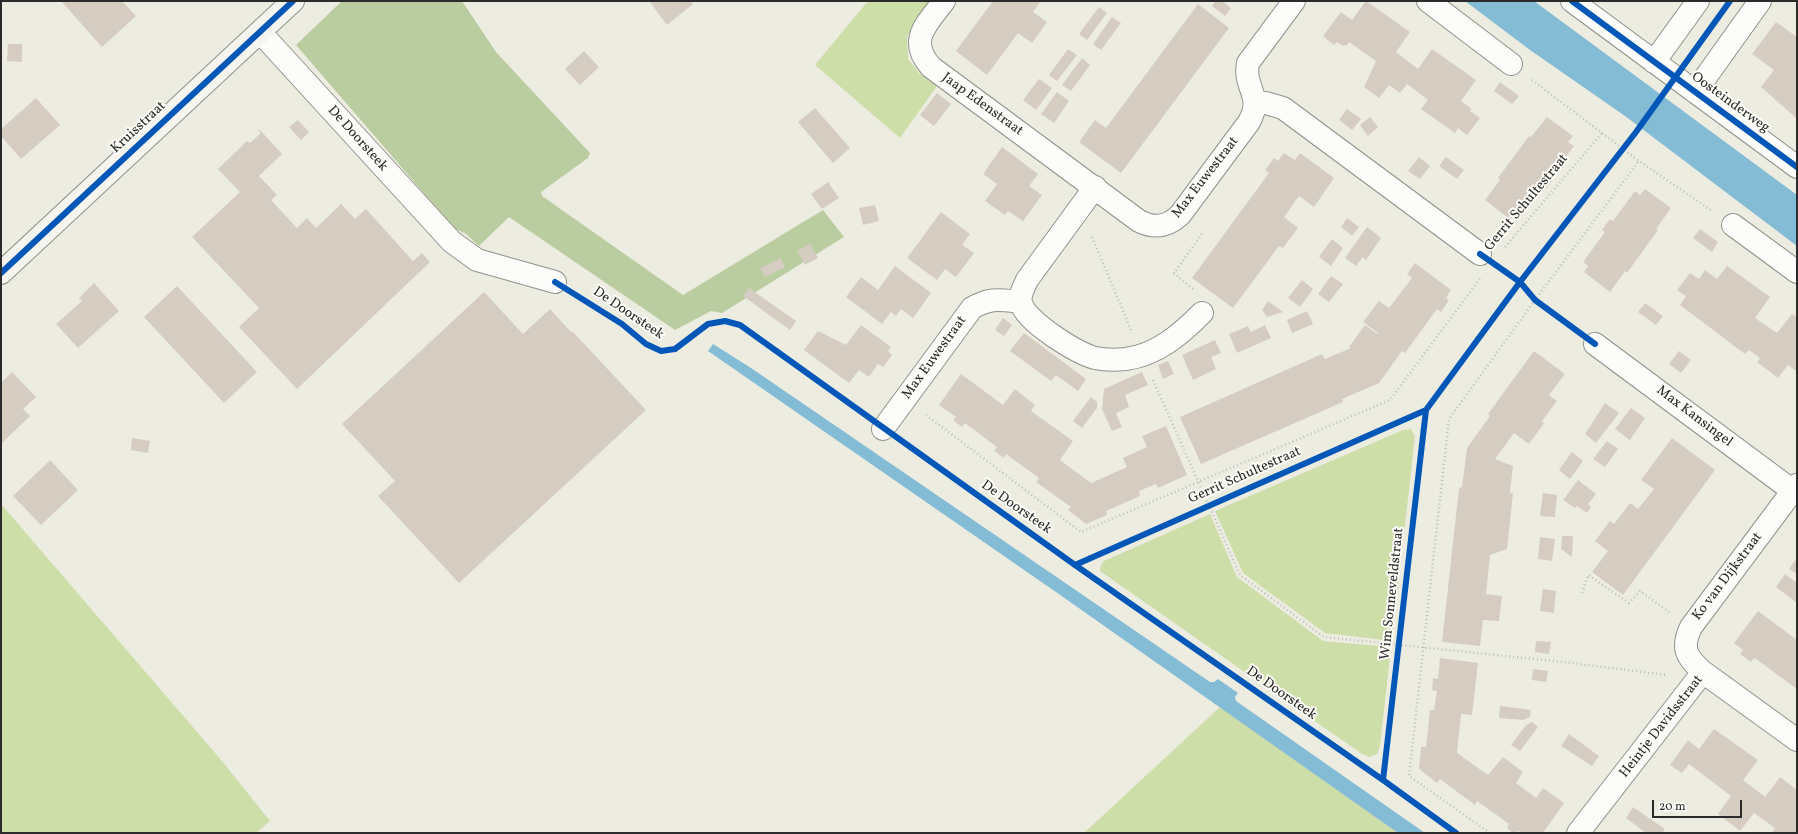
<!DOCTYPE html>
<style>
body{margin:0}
#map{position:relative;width:1798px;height:834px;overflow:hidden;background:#edece1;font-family:Vollkorn,serif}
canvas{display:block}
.frame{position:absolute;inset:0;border:2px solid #2b2b2b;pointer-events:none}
.scale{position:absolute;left:1652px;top:800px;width:90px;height:18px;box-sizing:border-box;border:2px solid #2b2b2b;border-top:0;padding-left:5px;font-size:12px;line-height:14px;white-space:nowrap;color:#2b2b2b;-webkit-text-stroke:3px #fdfcf7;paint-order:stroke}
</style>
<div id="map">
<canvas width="1798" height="834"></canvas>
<div class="frame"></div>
<div class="scale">20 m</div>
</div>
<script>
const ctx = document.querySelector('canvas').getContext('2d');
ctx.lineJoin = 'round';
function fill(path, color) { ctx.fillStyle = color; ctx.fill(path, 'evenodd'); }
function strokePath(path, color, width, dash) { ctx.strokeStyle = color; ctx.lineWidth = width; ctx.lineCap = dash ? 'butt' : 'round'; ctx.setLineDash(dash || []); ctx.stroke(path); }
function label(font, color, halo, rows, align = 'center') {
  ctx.font = font + ' Vollkorn,serif'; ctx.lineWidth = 4; ctx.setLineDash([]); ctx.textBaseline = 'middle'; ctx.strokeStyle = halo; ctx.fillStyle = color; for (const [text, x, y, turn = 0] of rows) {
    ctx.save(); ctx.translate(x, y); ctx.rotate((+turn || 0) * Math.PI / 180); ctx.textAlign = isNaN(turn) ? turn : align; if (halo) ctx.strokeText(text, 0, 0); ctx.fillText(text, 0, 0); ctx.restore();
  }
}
fill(new Path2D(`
 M 868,1 L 933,1 L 907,36 L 908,59 L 919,73 L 937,86 L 900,138 L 815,65 Z
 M 1411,429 L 1415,436 L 1392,641 L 1325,633 L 1243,573 L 1215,511 L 1403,430 Z
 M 1,504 L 222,761 L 270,821 L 256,833 L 1,833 Z
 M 1210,514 L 1237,577 L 1323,641 L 1391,647 L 1380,746 L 1377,754 L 1369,757 L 1362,754 L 1100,571 L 1101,565 L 1104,561 Z
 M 1220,707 L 1398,833 L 1084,833 Z`), '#cddea8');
fill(new Path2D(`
 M 342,1 L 462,1 L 496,52 L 590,153 L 588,158 L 541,192 L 542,196 L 683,295 L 823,210 L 844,237 L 722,313 L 711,311 L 675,330 L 509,217 L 479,246 L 466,234 L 454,228 L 296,45 Z`), '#b9cda0');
fill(new Path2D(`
 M 1465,1 L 1534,1 L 1797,195 L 1797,246 L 1625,116 L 1530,50 Z
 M 713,344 L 751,368 L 1210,682 L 1214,682 L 1218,679 L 1238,693 L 1235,697 L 1236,701 L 1425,833 L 1398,833 L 1066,599 L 708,351 Z`), '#84bcd6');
fill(new Path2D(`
 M 61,1 L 122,1 L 136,16 L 102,47 Z
 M 649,1 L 691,1 L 693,4 L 667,25 Z
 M 993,1 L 1041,1 L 1033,12 L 1047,22 L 1032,43 L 1018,33 L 987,75 L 956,51 Z
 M 1215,1 L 1222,1 L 1231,8 L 1225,16 L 1212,6 Z
 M 1366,1 L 1410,32 L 1396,52 L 1418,69 L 1432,49 L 1476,80 L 1461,101 L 1472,109 L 1470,111 L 1480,118 L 1467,135 L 1458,128 L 1455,133 L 1421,109 L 1428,100 L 1407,84 L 1400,93 L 1389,85 L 1379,98 L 1364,87 L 1376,61 L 1349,42 L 1347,45 L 1343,46 L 1337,42 L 1334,45 L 1323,36 L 1341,12 L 1352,20 Z
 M 1198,4 L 1229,28 L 1121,173 L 1079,142 L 1095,120 L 1106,128 Z
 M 1099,7 L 1107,13 L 1087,40 L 1079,34 Z
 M 1112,17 L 1121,23 L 1101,50 L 1093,44 Z
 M 1776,22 L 1797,37 L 1796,118 L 1761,87 L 1774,70 L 1752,54 Z
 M 8,44 L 22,44 L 22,62 L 7,61 Z
 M 1068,49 L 1077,55 L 1057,81 L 1049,75 Z
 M 584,51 L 599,67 L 580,85 L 565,69 Z
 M 1082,58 L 1090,65 L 1071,91 L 1062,85 Z
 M 1039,79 L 1052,88 L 1036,110 L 1023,100 Z
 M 1500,82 L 1519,96 L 1512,104 L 1494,91 Z
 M 1057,92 L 1069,101 L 1054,123 L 1041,114 Z
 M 937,93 L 951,104 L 934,126 L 920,115 Z
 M 36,98 L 60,125 L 21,159 L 1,136 L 1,129 Z
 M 815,108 L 850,148 L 833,163 L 798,122 Z
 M 1347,109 L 1361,119 L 1352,130 L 1339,120 Z
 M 1370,117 L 1378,127 L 1368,136 L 1360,125 Z
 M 1547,117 L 1573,136 L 1568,142 L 1574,146 L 1551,176 L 1554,178 L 1546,189 L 1543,187 L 1521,217 L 1516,213 L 1511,220 L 1485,200 L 1500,180 L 1498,178 L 1529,136 L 1531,137 Z
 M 298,120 L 309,132 L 301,140 L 289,127 Z
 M 260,130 L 282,154 L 259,176 L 277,195 L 271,200 L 297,228 L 307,218 L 316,228 L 341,204 L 355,219 L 366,209 L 413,261 L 422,253 L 430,262 L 297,389 L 239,327 L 259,308 L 192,237 L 240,192 L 218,169 L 247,141 L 250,143 L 261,133 L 258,131 Z
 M 1002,147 L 1038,174 L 1029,186 L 1042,195 L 1023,221 L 1008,211 L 1005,215 L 985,201 L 997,184 L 983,174 Z
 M 1284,153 L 1295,160 L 1300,153 L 1334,178 L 1314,207 L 1299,196 L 1284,217 L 1298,228 L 1283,248 L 1279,246 L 1233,308 L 1192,278 L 1269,173 L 1265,170 L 1274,158 L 1278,161 Z
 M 1419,157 L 1430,166 L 1420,179 L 1408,171 Z
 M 1446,157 L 1464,170 L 1457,179 L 1439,166 Z
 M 828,182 L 839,198 L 822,209 L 811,194 Z
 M 1645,189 L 1671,208 L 1656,229 L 1658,230 L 1627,273 L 1625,271 L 1610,292 L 1584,272 L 1588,266 L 1583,262 L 1605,232 L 1602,230 L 1610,219 L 1613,221 L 1635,191 L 1640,195 Z
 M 875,205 L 879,221 L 863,225 L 859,208 Z
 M 941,212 L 970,234 L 962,245 L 974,253 L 956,277 L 945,269 L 937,280 L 907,258 Z
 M 1347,218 L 1359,227 L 1352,236 L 1341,227 Z
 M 1367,227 L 1381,238 L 1366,260 L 1363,257 L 1356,266 L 1345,258 Z
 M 1700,229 L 1718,242 L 1712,252 L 1693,238 Z
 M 1332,239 L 1343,248 L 1331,266 L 1319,257 Z
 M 810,244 L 818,258 L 805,265 L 797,251 Z
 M 781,258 L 785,267 L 765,277 L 760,268 Z
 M 1415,263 L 1451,290 L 1446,298 L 1449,300 L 1441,312 L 1437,309 L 1405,353 L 1402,351 L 1379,383 L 1342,399 L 1343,402 L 1201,464 L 1180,417 L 1322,354 L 1325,359 L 1351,348 L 1349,347 L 1365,325 L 1377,334 L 1378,333 L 1363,322 L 1379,301 L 1389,308 L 1412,278 L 1407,274 Z
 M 895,266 L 931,293 L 913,318 L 901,309 L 896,316 L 891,312 L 882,324 L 846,297 L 861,277 L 878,290 Z
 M 1727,266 L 1770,297 L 1755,318 L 1777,333 L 1792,314 L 1797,317 L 1797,372 L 1788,365 L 1778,378 L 1757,362 L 1760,358 L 1749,350 L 1745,354 L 1680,305 L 1686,296 L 1677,290 L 1690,273 L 1699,279 L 1705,270 L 1717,279 Z
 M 1331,276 L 1343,284 L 1329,302 L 1318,294 Z
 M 1302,280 L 1313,289 L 1300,307 L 1288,298 Z
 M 94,283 L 119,311 L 78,348 L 56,324 L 82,301 L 79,298 Z
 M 177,286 L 257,372 L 224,403 L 144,317 Z
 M 749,288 L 796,321 L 790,330 L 743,296 Z
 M 484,292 L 523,334 L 550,309 L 571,332 L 572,331 L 646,410 L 459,583 L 378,496 L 395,481 L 342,424 Z
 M 1268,301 L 1283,312 L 1267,317 L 1262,310 Z
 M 1645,303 L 1663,316 L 1656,325 L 1638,312 Z
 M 1307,311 L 1313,324 L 1292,333 L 1287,320 Z
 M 1003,318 L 1012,325 L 1004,336 L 995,330 Z
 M 861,325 L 891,347 L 888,351 L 892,355 L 883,367 L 878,364 L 869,377 L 859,370 L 849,383 L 804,350 L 818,331 L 846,345 Z
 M 1265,325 L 1271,338 L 1237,353 L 1229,334 L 1248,326 L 1251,332 Z
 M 1024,333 L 1086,379 L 1078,391 L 1056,375 L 1051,381 L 1010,351 Z
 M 1215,340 L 1221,353 L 1211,357 L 1216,369 L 1193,380 L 1182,355 Z
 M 1534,351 L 1565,374 L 1549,395 L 1557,401 L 1542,421 L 1544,423 L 1529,444 L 1514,433 L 1495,459 L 1513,466 L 1510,493 L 1513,493 L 1507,549 L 1490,555 L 1486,594 L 1502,596 L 1499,621 L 1483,620 L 1480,646 L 1442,642 L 1459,488 L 1462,487 L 1467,448 L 1490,416 L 1488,414 Z
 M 1679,351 L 1691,360 L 1681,373 L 1669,364 Z
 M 1168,361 L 1174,374 L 1163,379 L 1158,365 Z
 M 12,372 L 36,397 L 23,409 L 30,416 L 1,444 L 1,383 Z
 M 1142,372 L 1148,385 L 1125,395 L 1129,407 L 1116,413 L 1122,427 L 1112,431 L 1102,409 L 1104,389 Z
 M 961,374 L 1003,405 L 1015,389 L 1035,405 L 1031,411 L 1073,441 L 1060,460 L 1091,483 L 1127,467 L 1123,458 L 1147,447 L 1142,436 L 1166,426 L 1187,475 L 1158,488 L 1156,484 L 1139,491 L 1140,496 L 1106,511 L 1107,515 L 1086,524 L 1068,510 L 1071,507 L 1036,482 L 1039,478 L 1006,454 L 1004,458 L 994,451 L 997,447 L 965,423 L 962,427 L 953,420 L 956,417 L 939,405 Z
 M 1091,397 L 1097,402 L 1097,408 L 1082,428 L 1073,421 Z
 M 1605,403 L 1619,413 L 1596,443 L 1585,434 Z
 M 1631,408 L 1645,418 L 1630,440 L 1615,429 Z
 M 132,438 L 150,441 L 148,453 L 131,450 Z
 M 1672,438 L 1715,470 L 1623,595 L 1592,572 L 1608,551 L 1595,541 L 1610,521 L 1614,524 L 1630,503 L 1638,509 L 1654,489 L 1641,480 Z
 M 1607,441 L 1618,449 L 1605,467 L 1593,459 Z
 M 1572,452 L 1583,461 L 1570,479 L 1559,470 Z
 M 50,460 L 78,490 L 41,525 L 13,496 Z
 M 1578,480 L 1596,494 L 1588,504 L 1591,507 L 1587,513 L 1577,506 L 1575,508 L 1563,500 Z
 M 1543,493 L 1557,495 L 1555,517 L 1540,516 Z
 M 1562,536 L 1573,536 L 1572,557 L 1561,549 Z
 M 1540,537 L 1555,539 L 1552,561 L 1538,559 Z
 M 1797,558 L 1797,574 L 1789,569 Z
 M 1785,574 L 1797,583 L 1797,603 L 1776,587 Z
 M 1543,589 L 1556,591 L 1554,613 L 1540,611 Z
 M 1758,611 L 1797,640 L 1797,689 L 1756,659 L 1754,658 L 1751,662 L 1740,654 L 1743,650 L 1734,643 Z
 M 1536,641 L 1551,642 L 1549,654 L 1535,652 Z
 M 1440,658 L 1478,663 L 1472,715 L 1461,714 L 1457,753 L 1488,775 L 1503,757 L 1523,772 L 1516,783 L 1536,798 L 1543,788 L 1564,803 L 1543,833 L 1521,833 L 1519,831 L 1513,833 L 1507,828 L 1509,824 L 1477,801 L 1475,805 L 1440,779 L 1437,783 L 1419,769 L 1421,747 L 1426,747 L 1430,710 L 1434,710 L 1437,691 L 1432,690 L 1433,678 L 1438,679 Z
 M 1533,669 L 1548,671 L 1546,682 L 1532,680 Z
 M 1500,706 L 1531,710 L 1530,717 L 1523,720 L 1499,718 Z
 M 1532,722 L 1538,727 L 1520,751 L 1511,745 L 1526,725 Z
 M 1714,729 L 1758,760 L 1743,780 L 1765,797 L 1780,777 L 1797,790 L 1797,833 L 1772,833 L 1775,828 L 1754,813 L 1740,831 L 1718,814 L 1731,796 L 1689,764 L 1682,773 L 1670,765 L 1688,740 L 1699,749 Z
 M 1569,734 L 1599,756 L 1592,766 L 1561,746 Z
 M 1633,807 L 1665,829 L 1662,833 L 1646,833 L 1626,818 Z`), '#d6cdc2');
const street = new Path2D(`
 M 944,1 C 927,24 907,40 931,67 L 1139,221 C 1155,229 1167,227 1180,215 L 1249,122 C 1264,95 1243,89 1248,63 L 1294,1
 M 1428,1 L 1511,64
 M 1572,1 L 1797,167
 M 260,32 L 452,242 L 477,260 L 555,282
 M 1654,62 L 1698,1
 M 1695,92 L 1760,1
 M 1256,103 L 1266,103 L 1283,108 L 1480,254
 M 1095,187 L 1027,280 C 1024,287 1019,295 1021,303 C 1026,322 1077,353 1095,358 C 1105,360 1116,360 1126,359 C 1157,355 1181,334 1202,313
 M 1733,225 L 1797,272
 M 1595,344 L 1793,491
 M 883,429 L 972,308 C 991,297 1000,300 1021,302
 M 1703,672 C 1686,657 1681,648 1691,627 L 1797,485
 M 1578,833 L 1703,672 L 1797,740`);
const secondary = new Path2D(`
 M 1,273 L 293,1`);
strokePath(street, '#92928c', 24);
strokePath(secondary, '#92928c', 24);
strokePath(new Path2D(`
 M 1532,80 L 1639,161 L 1712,211
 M 1092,237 L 1131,330
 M 1505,247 L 1602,133
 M 1193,289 L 1174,273 L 1202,234
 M 1153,380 L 1240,575 L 1324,637 L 1563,662 L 1667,675
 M 926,415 L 1081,532 L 1390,400 L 1480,279
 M 1582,593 L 1588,575 L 1629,603 L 1640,591 L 1669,612
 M 1490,833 L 1409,776 L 1449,419 L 1535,300 L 1639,161`), '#bebebc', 2.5, [1, 3]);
strokePath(street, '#fcfcfa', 22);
strokePath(secondary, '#f6f4ef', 22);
strokePath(new Path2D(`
 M 1572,1 L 1797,167
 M 1480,254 L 1520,282 L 1535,300 L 1595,344
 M 1,273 L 293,1
 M 555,282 L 622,324 L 646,344 L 661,351 L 675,349 L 708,324 L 725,321 L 740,325 L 1075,565 L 1383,780 L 1456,833
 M 1075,565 L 1426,410 L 1520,282 L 1636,132 L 1730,1
 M 1383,780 L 1426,410`), '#0057b8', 6);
label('14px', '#2b2b2b', '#fdfcf7', [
 ["Oosteinderweg",1730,103,36],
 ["Jaap Edenstraat",982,105,36],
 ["Kruisstraat",139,128,-43],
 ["De Doorsteek",357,139,48],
 ["Max Euwestraat",1206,178,-52],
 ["Gerrit Schultestraat",1527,203,-50],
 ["De Doorsteek",628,314,34],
 ["Max Euwestraat",935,358,-54],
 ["Max Kansingel",1694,417,37],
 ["Gerrit Schultestraat",1245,476,-24],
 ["De Doorsteek",1016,508,35],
 ["Ko van Dijkstraat",1728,577,-53],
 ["Wim Sonneveldstraat",1393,594,-84],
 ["De Doorsteek",1281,694,35],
 ["Heintje Davidsstraat",1662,727,-52]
]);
</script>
